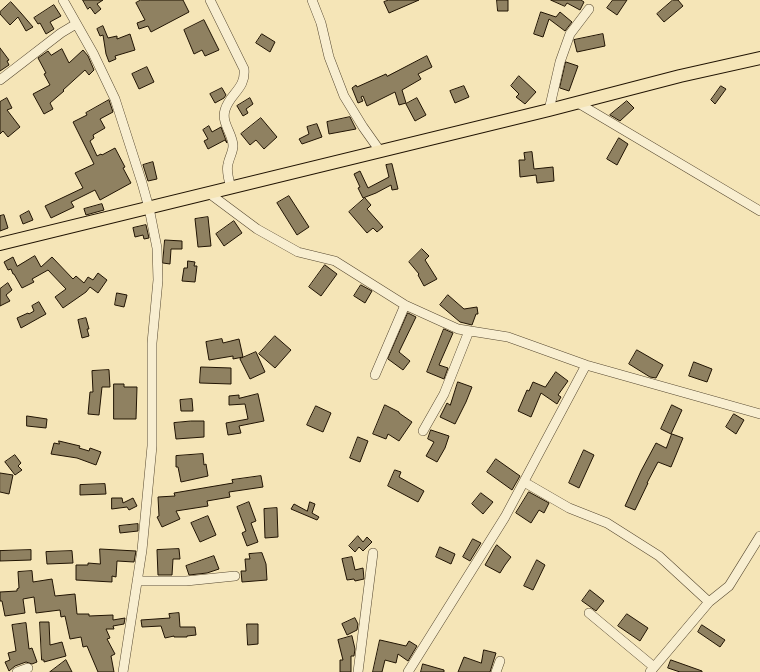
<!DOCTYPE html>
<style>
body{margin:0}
canvas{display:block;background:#f5e5b7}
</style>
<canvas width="760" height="672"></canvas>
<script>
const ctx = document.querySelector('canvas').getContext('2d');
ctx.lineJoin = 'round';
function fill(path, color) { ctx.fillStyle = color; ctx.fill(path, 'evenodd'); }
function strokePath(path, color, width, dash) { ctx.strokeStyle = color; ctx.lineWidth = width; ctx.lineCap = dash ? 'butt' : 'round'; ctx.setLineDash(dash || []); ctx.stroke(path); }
const building = new Path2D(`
 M 83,0 L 103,0 L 97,4 L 101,9 L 95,14 L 90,7 L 88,9 Z
 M 141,0 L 183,0 L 189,12 L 151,32 L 148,26 L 139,29 L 137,23 L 145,20 L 136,3 Z
 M 389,0 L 419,0 L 389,13 L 384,2 Z
 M 497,0 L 508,0 L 508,11 L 498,11 Z
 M 551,0 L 581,0 L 584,2 L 580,10 L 567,3 L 565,6 Z
 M 613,0 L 627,0 L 617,15 L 607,8 Z
 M 673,0 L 678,0 L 683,6 L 664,22 L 657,14 Z
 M 11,2 L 21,13 L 33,27 L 26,31 L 18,17 L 10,25 L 0,14 L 0,12 Z
 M 54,5 L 61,16 L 50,22 L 54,29 L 46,34 L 40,23 L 38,24 L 34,18 Z
 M 541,12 L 556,17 L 560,12 L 572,22 L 565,31 L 549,19 L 543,37 L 534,34 Z
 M 204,20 L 219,50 L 205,56 L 202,50 L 194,54 L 184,30 Z
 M 103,26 L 108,38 L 117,36 L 117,39 L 130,34 L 135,50 L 115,56 L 116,59 L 109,62 L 106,54 L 103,35 L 100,36 L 97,29 Z
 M 262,34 L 275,42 L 270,52 L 256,43 Z
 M 603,34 L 605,46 L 577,52 L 574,40 Z
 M 0,48 L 9,60 L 7,61 L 9,65 L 0,71 Z
 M 62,49 L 69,63 L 83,50 L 88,56 L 94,70 L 89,75 L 85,70 L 63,90 L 64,91 L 50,103 L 53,109 L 44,114 L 33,94 L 50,85 L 44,74 L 46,73 L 38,58 L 48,51 L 51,55 Z
 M 427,56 L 432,67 L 418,74 L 421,79 L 402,90 L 406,103 L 399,105 L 395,92 L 367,106 L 363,96 L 361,97 L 363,101 L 358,103 L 352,88 L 356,85 L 357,87 L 386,74 L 387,76 Z
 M 566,62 L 578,66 L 569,91 L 560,88 Z
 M 147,67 L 154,82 L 139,89 L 132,74 Z
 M 519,76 L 536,92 L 525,104 L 516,97 L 519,94 L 511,86 Z
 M 464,86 L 469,97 L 455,103 L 450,91 Z
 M 721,86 L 726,89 L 715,104 L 711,100 Z
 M 222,88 L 226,95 L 224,98 L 215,103 L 210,94 Z
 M 7,98 L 12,108 L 7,110 L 20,127 L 8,137 L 3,131 L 0,134 L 0,102 Z
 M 250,98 L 253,104 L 246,109 L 248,113 L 243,116 L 237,106 Z
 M 417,98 L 426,115 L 415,121 L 406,104 Z
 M 109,100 L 113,112 L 100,119 L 105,128 L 93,135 L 94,138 L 90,141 L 97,156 L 101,154 L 102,155 L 115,148 L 125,167 L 123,168 L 131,183 L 100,200 L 95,190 L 71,202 L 74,207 L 51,218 L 45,206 L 83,188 L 75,173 L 94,164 L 73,122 L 87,115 L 86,113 Z
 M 627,101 L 634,108 L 620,121 L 610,115 Z
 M 350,117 L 356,129 L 329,134 L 327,122 Z
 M 261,118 L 277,137 L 264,149 L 256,140 L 250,145 L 241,134 Z
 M 317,124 L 322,137 L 302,144 L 299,139 L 309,134 L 307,127 Z
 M 209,126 L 212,132 L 221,127 L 227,143 L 225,140 L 208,149 L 204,141 L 208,139 L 203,130 Z
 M 619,138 L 628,144 L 617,165 L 607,159 Z
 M 532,152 L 534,169 L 553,167 L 554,181 L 537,183 L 536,175 L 520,177 L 519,160 L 525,160 L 524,153 Z
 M 153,162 L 157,179 L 148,181 L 143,165 Z
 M 392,164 L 398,189 L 392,190 L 391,185 L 376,193 L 363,198 L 358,188 L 360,187 L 354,174 L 360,171 L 368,188 L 389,177 L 386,165 Z
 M 289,196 L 309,227 L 297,235 L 277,203 Z
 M 365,198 L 371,205 L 367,209 L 383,227 L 377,232 L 373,228 L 367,233 L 349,212 Z
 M 102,204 L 104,210 L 86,215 L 84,209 Z
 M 29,211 L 33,220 L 23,224 L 20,216 Z
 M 4,215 L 8,228 L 0,231 L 0,216 Z
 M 208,217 L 211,246 L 198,247 L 195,219 Z
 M 234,221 L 242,233 L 224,246 L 216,234 Z
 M 146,225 L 149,238 L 144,239 L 143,235 L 135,237 L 133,228 Z
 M 165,240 L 182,241 L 182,249 L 171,249 L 170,264 L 163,263 Z
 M 422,249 L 429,256 L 425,260 L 437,279 L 424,286 L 418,275 L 419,274 L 409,262 Z
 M 35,256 L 41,267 L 52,257 L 73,279 L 76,276 L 84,283 L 88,277 L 93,280 L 98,273 L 107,280 L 98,293 L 90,287 L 86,292 L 63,308 L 55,297 L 66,289 L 48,270 L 32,279 L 34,282 L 22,288 L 14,274 L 13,274 L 11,269 L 8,270 L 4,262 L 13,257 L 17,266 Z
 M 188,261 L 195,262 L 194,266 L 197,266 L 195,282 L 182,281 L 184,268 L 187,268 Z
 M 325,265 L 337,274 L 321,296 L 309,287 Z
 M 8,283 L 12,290 L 6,295 L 10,301 L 0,306 L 0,289 Z
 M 361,285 L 372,291 L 365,303 L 354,296 Z
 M 117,293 L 127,295 L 124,307 L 115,305 Z
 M 448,295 L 464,309 L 477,307 L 478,314 L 476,314 L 472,325 L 460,322 L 440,305 Z
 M 39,302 L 46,314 L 21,328 L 17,318 L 28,313 L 29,314 L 34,311 L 32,306 Z
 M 408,313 L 416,317 L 399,352 L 410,361 L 403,370 L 388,359 Z
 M 86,318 L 89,329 L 87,329 L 89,336 L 82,338 L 78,320 Z
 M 444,329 L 453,333 L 439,365 L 448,368 L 444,379 L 427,372 Z
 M 275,336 L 291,350 L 275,368 L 259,354 Z
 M 222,339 L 223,343 L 239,339 L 243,357 L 233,359 L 233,356 L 209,360 L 206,342 Z
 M 637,350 L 663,365 L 656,378 L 650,377 L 629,364 Z
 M 256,352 L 265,372 L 250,379 L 240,359 Z
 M 694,362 L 712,369 L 707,382 L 689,376 Z
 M 201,367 L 231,368 L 231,384 L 200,383 Z
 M 109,370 L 110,387 L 102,387 L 99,415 L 88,414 L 90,392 L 93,392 L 92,371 Z
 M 556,372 L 568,381 L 558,395 L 561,397 L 557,404 L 541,393 L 531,417 L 518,411 L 527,390 L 529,391 L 533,382 L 545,387 Z
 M 458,382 L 472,387 L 466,402 L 455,424 L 440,417 L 447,403 L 450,405 Z
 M 114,384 L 124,384 L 124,387 L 137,387 L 136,419 L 114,419 Z
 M 258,394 L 264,421 L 239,426 L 241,433 L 228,435 L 226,423 L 248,419 L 245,404 L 229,405 L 229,396 L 239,395 L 239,398 Z
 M 192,399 L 193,411 L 181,411 L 180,400 Z
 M 385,405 L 399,412 L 399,413 L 412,422 L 399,441 L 388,434 L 386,439 L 373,434 Z
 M 672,405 L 682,410 L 671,434 L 661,429 Z
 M 316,406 L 331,413 L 323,432 L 307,425 Z
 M 734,414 L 744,420 L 736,434 L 726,427 Z
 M 27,416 L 47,419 L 46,428 L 27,426 Z
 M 191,421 L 204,421 L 204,437 L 176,439 L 174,423 Z
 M 431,430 L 449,436 L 445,448 L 437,462 L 426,456 L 434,442 L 428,439 Z
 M 672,434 L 683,438 L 671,467 L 658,462 L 647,483 L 648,483 L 635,510 L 625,506 L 641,471 L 656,443 L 666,448 Z
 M 358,437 L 368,441 L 360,462 L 350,458 Z
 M 59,441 L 80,446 L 79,448 L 89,451 L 90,448 L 101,452 L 96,465 L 77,458 L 51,454 L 54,443 L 59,444 Z
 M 584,450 L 594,455 L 579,488 L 569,483 Z
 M 203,454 L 204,465 L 206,464 L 208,476 L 181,482 L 178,467 L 176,467 L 176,456 Z
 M 15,455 L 21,463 L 18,466 L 22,470 L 15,475 L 5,462 Z
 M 496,459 L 520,476 L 512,490 L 487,472 Z
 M 395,470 L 401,472 L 399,477 L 424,491 L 418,502 L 388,486 Z
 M 0,473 L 13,475 L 9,494 L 0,492 Z
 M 261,476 L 263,487 L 229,492 L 230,497 L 207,501 L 208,506 L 176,511 L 180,519 L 162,527 L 157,517 L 159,516 L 158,497 L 175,496 L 174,493 L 233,483 L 232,480 Z
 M 105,484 L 106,494 L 80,495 L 80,485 Z
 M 529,492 L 549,503 L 544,513 L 539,510 L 531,523 L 516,513 Z
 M 481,493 L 493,502 L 483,514 L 472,504 Z
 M 112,498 L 122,498 L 123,503 L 133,498 L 137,506 L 129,510 L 127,507 L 112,509 Z
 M 249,502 L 256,521 L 251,523 L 258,542 L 247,546 L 242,533 L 246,531 L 237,507 Z
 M 310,502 L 315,504 L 312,513 L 319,517 L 317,520 L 291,509 L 294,504 L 307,511 Z
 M 277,508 L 278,537 L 265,538 L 264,509 Z
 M 208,516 L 216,535 L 200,542 L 191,523 Z
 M 138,524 L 138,531 L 120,533 L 119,526 Z
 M 358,536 L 363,542 L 367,537 L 372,542 L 363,551 L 359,547 L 355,552 L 349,546 Z
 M 473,539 L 481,543 L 470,561 L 463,557 Z
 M 497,545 L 511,557 L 505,565 L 500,573 L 485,565 L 494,549 Z
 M 440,547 L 455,554 L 451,564 L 436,557 Z
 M 100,549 L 136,551 L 134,562 L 117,561 L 116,577 L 112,576 L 112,582 L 76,580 L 76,565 L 88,565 L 88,563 L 100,564 Z
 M 179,549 L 180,559 L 173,559 L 172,575 L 158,575 L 157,550 Z
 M 31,550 L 31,560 L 0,561 L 0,551 Z
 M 72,551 L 73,563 L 47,564 L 46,552 Z
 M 262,553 L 266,564 L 267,580 L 242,582 L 241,571 L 246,571 L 245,559 L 250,559 L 249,554 Z
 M 214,556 L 219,569 L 207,573 L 189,575 L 186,566 Z
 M 352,557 L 355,570 L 363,568 L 364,579 L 355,581 L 354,579 L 347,580 L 342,559 Z
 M 537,560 L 545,565 L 533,590 L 524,586 Z
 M 32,571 L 33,582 L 52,579 L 55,596 L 75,594 L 77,614 L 89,614 L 89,616 L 113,615 L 113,620 L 125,618 L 124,624 L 113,626 L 114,629 L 106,629 L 110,638 L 107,639 L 115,654 L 111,656 L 114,672 L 98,672 L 87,646 L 83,647 L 81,637 L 70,639 L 65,616 L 61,617 L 60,610 L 36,613 L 34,597 L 23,599 L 25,613 L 5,616 L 2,601 L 0,601 L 0,592 L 17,591 L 17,589 L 19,588 L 18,572 Z
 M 590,590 L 604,601 L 596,611 L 582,601 Z
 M 179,613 L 180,627 L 195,627 L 196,635 L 187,636 L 187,637 L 174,637 L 174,636 L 165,638 L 161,626 L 142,627 L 141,620 L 170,618 L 169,614 Z
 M 627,614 L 648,628 L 640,641 L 618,626 Z
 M 355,618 L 358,624 L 357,630 L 347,635 L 342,624 Z
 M 40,622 L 49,622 L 50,645 L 62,642 L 66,656 L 44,662 L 44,660 L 42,660 Z
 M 26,623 L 29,649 L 32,648 L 37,662 L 32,664 L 26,662 L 15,666 L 9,671 L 5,662 L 10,660 L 8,653 L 16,651 L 12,625 Z
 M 247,624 L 258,624 L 258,644 L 248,645 Z
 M 702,625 L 725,640 L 720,647 L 698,632 Z
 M 352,636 L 355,649 L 354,656 L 351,656 L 351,672 L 340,672 L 340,660 L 343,660 L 338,640 Z
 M 380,640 L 406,646 L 409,641 L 417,646 L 408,661 L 398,654 L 396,663 L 385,660 L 382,672 L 373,672 Z
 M 484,650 L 496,653 L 490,672 L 458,672 L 464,657 L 481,663 Z
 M 66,660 L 72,672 L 50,672 Z
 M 671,660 L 702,671 L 702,672 L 680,672 L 668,668 Z
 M 423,664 L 444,670 L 444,672 L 421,672 Z`);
fill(building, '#8f8161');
strokePath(building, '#211403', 1);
const minor = new Path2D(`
 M 63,0 L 93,53 L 115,99 L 142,183 L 149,208 L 157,248 L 158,280 L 152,343 L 152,446 L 142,550 L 123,672
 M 210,0 L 244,69 C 246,89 230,93 225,110 C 221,123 233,134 233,146 C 233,152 229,158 228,164 C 226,171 229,181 231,188
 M 312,0 L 321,23 L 329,57 L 344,96 L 363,127 L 380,151
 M 0,80 L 61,33 L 76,24
 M 578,103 L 760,211
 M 549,110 L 560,62 L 570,34 L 589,9
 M 210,194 L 257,229 L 298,252 L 335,261 L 405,305 L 458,329 L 508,337 L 586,365 L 760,414
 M 375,375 L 405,305
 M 423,431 L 444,394 L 469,331
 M 524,482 L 569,508 L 607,523 L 659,556 L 709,602
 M 137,581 L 186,581 L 235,576
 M 589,613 L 654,667
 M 17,672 L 28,668
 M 358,672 L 373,553
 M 408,672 L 505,517 L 586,365
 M 496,672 L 500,661
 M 650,672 L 709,602 L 729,586 L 760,536`);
const major = new Path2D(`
 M 0,244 L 549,110 L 680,76 L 760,58`);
strokePath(minor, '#564830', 10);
strokePath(major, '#211403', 14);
strokePath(minor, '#f8eed0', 9);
strokePath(major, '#f5e5b7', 12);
</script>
